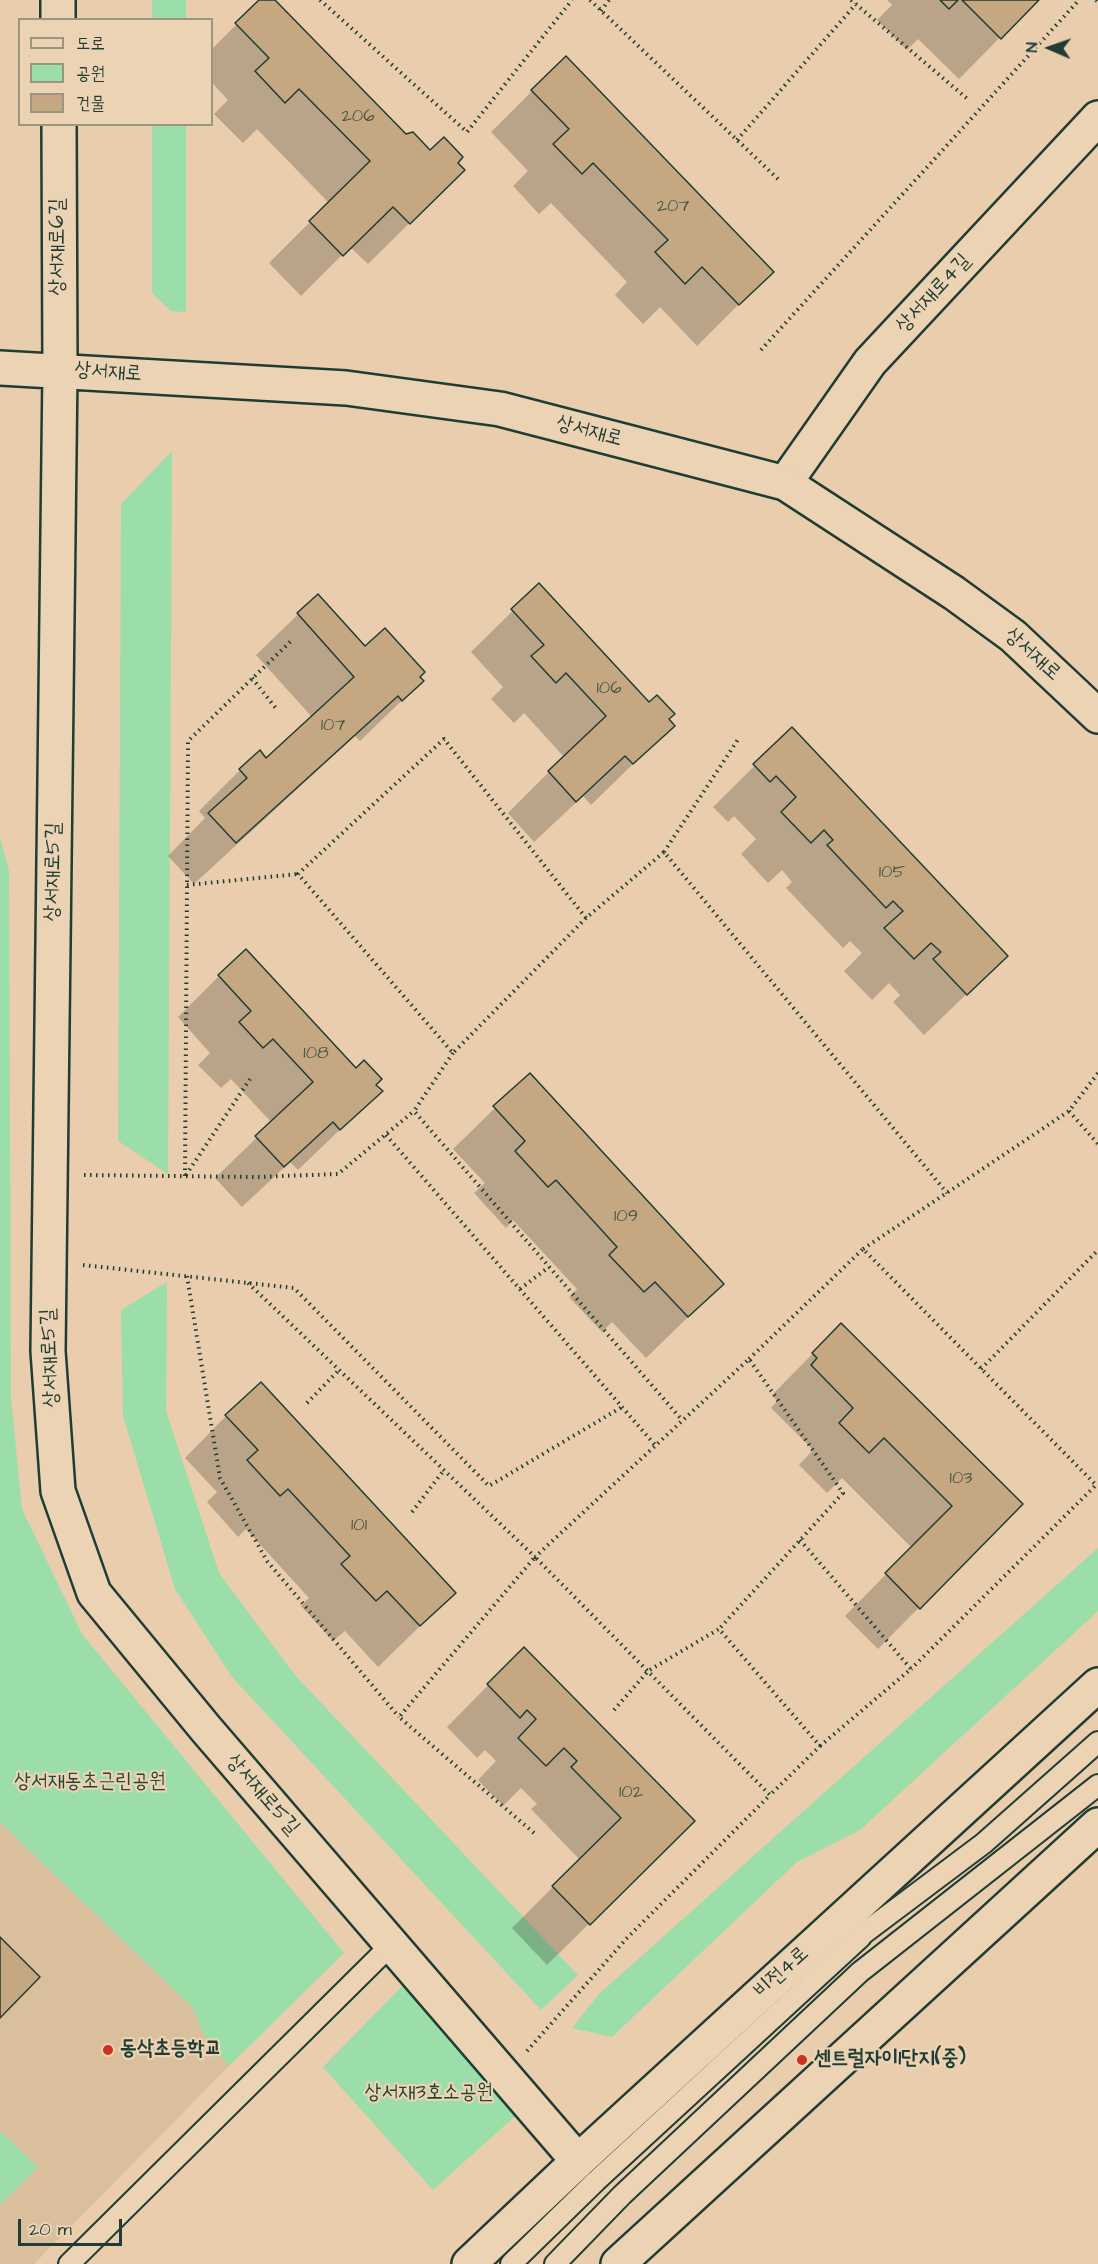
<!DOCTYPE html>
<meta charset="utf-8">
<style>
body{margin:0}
#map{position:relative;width:1098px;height:2264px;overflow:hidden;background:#e9cdac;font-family:"Architects Daughter","Poor Story",sans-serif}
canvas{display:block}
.legend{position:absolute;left:18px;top:18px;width:195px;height:108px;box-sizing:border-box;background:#ecd3b4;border:2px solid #9a9781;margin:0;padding:8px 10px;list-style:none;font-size:18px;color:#1f3d34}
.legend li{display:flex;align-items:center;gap:12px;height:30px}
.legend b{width:30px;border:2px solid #9a9781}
.north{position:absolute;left:1020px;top:18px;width:60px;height:60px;-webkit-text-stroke:4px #ecd3b4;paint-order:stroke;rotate:272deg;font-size:16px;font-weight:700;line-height:24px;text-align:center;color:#1f3d34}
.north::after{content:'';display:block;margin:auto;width:21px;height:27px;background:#1f3d34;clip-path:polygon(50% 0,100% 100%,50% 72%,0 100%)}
.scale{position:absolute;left:18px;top:2219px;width:104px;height:27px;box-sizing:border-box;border:3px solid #1f3d34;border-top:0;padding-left:8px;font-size:18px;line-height:21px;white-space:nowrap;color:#1f3d34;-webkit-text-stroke:4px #ecd3b4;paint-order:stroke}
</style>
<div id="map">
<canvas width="1098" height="2264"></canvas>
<ul class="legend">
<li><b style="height:8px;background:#ecd3b4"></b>도로</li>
<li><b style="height:16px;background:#9bdea9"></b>공원</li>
<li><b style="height:16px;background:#c5a782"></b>건물</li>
</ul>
<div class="north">N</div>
<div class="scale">20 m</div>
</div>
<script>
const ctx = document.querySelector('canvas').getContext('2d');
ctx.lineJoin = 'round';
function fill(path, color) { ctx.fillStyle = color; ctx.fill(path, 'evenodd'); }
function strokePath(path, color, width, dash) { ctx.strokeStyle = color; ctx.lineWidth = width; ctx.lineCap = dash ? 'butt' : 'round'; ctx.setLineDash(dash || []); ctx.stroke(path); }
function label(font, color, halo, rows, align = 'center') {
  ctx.font = font + ' "Architects Daughter","Poor Story",sans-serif'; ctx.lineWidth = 4.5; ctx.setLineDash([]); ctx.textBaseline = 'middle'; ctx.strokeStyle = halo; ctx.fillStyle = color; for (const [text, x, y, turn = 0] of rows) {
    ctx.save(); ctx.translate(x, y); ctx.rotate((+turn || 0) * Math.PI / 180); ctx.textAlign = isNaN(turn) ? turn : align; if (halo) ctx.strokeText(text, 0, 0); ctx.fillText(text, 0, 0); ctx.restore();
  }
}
fill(new Path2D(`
 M 0,1822 L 193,2008 L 203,2033 L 229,2066 L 34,2264 L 0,2264 Z`), '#dabf9d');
fill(new Path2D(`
 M 152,0 L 186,0 L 186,19 L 152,19 Z
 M 152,125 L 186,125 L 186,312 L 171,311 L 152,293 Z
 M 172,451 L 172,479 L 168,1174 L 118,1141 L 121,504 Z
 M 0,837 L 9,871 L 11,1397 L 22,1509 L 82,1634 L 344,1953 L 229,2066 L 203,2033 L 193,2008 L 0,1822 Z
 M 167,1282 L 166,1411 L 219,1573 L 294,1674 L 578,1975 L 541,2010 L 232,1677 L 175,1589 L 123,1416 L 121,1310 Z
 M 1098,1548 L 1098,1611 L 860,1830 L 797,1862 L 612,2037 L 572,2028 L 599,1994 Z
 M 408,1980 L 524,2108 L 433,2190 L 323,2067 Z
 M 0,2131 L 38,2167 L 0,2205 Z`), '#9bdea9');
fill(new Path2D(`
 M 261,0 L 273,0 L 406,136 L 430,152 L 456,162 L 463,170 L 368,264 L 350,247 L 301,296 L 269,263 L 329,203 L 257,129 L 243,143 L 214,114 L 228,100 L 212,83 L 212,49 Z
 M 887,0 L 1037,0 L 959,79 L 918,39 L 907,50 L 877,20 L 892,5 Z
 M 532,91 L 771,272 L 697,346 L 660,307 L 643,324 L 615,295 L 627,282 L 551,203 L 539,214 L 513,186 L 528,171 L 491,132 Z
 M 539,585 L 649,704 L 668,719 L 673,725 L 591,805 L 583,796 L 534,842 L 508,813 L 564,757 L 524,713 L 514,723 L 491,699 L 503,687 L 471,652 Z
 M 317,596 L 365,648 L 422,681 L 360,741 L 355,736 L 194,884 L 168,856 L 205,818 L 199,811 L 240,770 L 266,760 L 312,717 L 256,655 Z
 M 792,729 L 1006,956 L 924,1035 L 893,1002 L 900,995 L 889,983 L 872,1000 L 844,971 L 862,953 L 850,941 L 843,948 L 786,888 L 792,882 L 782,870 L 768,883 L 741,854 L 756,839 L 734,816 L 728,822 L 713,807 Z
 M 219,976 L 356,1070 L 380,1091 L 298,1170 L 290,1162 L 242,1207 L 215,1178 L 272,1123 L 231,1079 L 221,1088 L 198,1065 L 210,1053 L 178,1017 Z
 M 529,1075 L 722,1284 L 646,1358 L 612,1322 L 602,1332 L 569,1297 L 577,1289 L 513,1220 L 506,1228 L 474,1193 L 485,1183 L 453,1149 Z
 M 841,1325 L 1021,1504 L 878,1649 L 845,1616 L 912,1548 L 842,1478 L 827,1493 L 799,1465 L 813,1450 L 771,1408 L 777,1401 L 772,1395 Z
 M 226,1416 L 454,1593 L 378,1667 L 345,1631 L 333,1641 L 301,1606 L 309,1598 L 246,1529 L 238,1537 L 207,1502 L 217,1492 L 185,1458 Z
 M 524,1649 L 651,1863 L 547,1965 L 512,1928 L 580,1860 L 531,1809 L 537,1804 L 521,1788 L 503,1806 L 478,1780 L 496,1761 L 485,1750 L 477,1758 L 447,1727 Z`), '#0003');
const building = new Path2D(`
 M 259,0 L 275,0 L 406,134 L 413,132 L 430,150 L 444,137 L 463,157 L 458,163 L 465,170 L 410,224 L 393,207 L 343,256 L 309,221 L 370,161 L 299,89 L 285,103 L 255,71 L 269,58 L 235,23 Z
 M 940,0 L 958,0 L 949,9 Z
 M 962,0 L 1039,0 L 1001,39 Z
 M 566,56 L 774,272 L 739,305 L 702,267 L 685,284 L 655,252 L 668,240 L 593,163 L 582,174 L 553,144 L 569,129 L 531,90 Z
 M 539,583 L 649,702 L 657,695 L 675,714 L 669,719 L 675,726 L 633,764 L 625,756 L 576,802 L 548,771 L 606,716 L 566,673 L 556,683 L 531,656 L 544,645 L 511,609 Z
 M 318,594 L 365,646 L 385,628 L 425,672 L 420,677 L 424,681 L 402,701 L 398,696 L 236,843 L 208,813 L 247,778 L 239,769 L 260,750 L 266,758 L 354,677 L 297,613 Z
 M 792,727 L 1008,956 L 967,995 L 933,959 L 941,952 L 931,943 L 914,959 L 884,928 L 903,911 L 893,901 L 886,908 L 827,845 L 833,840 L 824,830 L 811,843 L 781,812 L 796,797 L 776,776 L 770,782 L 753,764 Z
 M 246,949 L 356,1068 L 364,1060 L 382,1079 L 376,1085 L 383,1091 L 340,1130 L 333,1122 L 284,1167 L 255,1136 L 313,1082 L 273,1039 L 263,1048 L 239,1022 L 251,1011 L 218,975 Z
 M 530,1073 L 724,1284 L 688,1317 L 655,1282 L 644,1292 L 609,1255 L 617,1247 L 556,1180 L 548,1187 L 515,1151 L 525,1141 L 493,1106 Z
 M 841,1323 L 1023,1504 L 920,1609 L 885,1573 L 952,1506 L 884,1438 L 869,1453 L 839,1423 L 853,1408 L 811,1365 L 817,1358 L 812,1353 Z
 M 261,1382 L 456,1593 L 420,1626 L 387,1591 L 376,1601 L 341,1564 L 350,1556 L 288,1489 L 280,1496 L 247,1460 L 258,1450 L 225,1415 Z
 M 524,1647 L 695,1821 L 590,1925 L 552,1886 L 621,1818 L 571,1767 L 577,1761 L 564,1748 L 546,1766 L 518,1738 L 536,1719 L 527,1710 L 520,1718 L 487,1684 Z
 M 0,1937 L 40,1977 L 0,2018 Z`);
fill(building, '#c5a782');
strokePath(building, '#1f3d34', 1.5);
const lane = new Path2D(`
 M 851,1943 L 984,1843 L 1098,1742
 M 69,2264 L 391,1945
 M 511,2264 L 596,2181 L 861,1937
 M 555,2264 L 622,2195 L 860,1972 L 1098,1785`);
const street = new Path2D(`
 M 785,483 L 870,362 L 1098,118`);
const secondary = new Path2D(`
 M 58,0 L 58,20
 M 59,124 L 60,370 L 48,1351 L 58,1491 L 94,1593 L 206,1729 L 578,2161
 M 0,368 L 346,388 L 500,409 L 785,483 L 954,593 L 1013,636 L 1098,716
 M 469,2264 L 578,2161 L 1098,1685
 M 618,2264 L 1098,1825`);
strokePath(lane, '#1f3d34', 24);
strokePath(street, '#1f3d34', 38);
strokePath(secondary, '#1f3d34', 38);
strokePath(new Path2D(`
 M 320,0 L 467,132 L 572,0
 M 590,0 L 778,179
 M 851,0 L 970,101
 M 1096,0 L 1098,2
 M 601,11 L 609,0
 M 737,140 L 856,4
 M 761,350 L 1079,0
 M 252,678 L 278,711
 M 664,852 L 739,738
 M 187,885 L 298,874
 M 586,918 L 453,1053 L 298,874 L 444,739 L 586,918 L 664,852 L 947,1193
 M 453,1053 L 414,1111 L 682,1420
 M 1069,1111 L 1098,1144
 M 386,1135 L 655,1445
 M 84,1175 L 256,1177 L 338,1174 L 414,1111
 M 186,1175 L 250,1079
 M 185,1176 L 188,741 L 291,641
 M 863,1249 L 1069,1111 L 1098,1073
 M 83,1265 L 294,1288 L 489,1486 L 622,1407
 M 187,1276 L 220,1478 L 267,1561 L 399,1717
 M 248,1283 L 535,1557 L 749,1359 L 843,1493 L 719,1629
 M 520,1289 L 549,1267
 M 749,1359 L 863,1249 L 1096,1485 L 911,1669
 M 981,1369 L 1098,1250
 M 307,1403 L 339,1370
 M 412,1512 L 444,1470
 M 800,1540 L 911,1669 L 820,1746
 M 614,1710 L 648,1671 L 719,1629 L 820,1746 L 770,1795
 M 527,2051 L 626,1939 L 770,1795 L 535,1557 L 399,1717 L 534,1833`), '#1f3d34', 4, [1.5, 4.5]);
strokePath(lane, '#ecd3b4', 20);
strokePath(street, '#ecd3b4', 33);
strokePath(secondary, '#ecd3b4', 33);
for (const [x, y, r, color] of [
 [108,2050,6,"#c8321e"],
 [802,2060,6,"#c8321e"]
]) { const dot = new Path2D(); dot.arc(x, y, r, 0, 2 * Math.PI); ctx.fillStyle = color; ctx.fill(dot); strokePath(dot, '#ecd3b4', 2); }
label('18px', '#485848', null, [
 ["206",358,117],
 ["207",673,207],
 ["106",609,689],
 ["107",333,726],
 ["105",892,873],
 ["108",316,1054],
 ["109",626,1217],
 ["103",961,1479],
 ["101",359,1526],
 ["102",631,1793]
]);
label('21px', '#1f3d34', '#ecd3b4', [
 ["상서재로6길",59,247,-90],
 ["상서재로4길",934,294,-47],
 ["상서재로",108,373,4],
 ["상서재로",589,432,15],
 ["상서재로",1032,655,42],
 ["상서재로5길",54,872,-89],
 ["상서재로5길",51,1358,-92],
 ["상서재로5길",262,1795,49],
 ["비전4로",782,1973,-42]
]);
label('21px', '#25453a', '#ecd3b4', [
 ["상서재동초근린공원",90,1783],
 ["상서재3호소공원",429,2094]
]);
label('bold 21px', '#1f3d34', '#ecd3b4', [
 ["동삭초등학교",120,2050],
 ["센트럴자이1단지(중)",814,2060]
], 'left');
</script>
